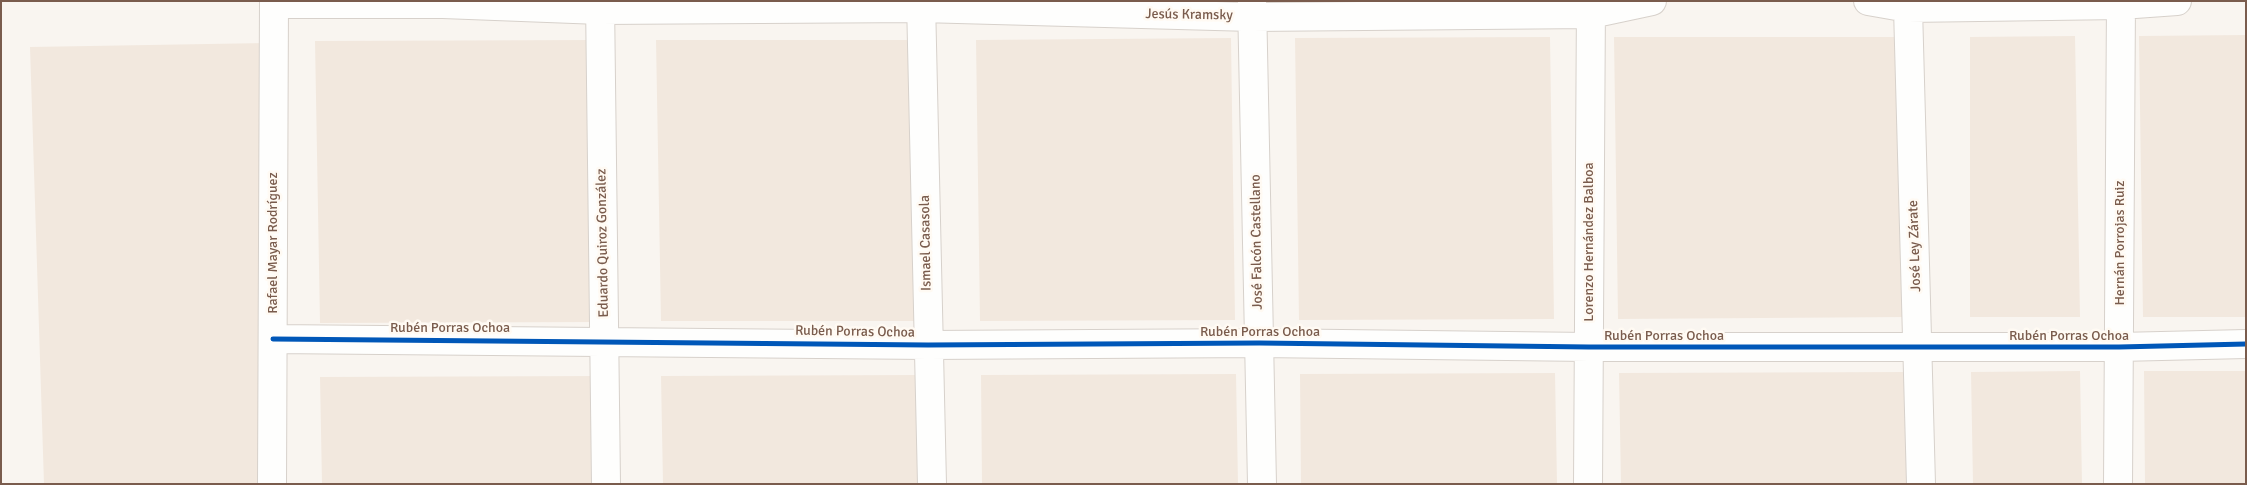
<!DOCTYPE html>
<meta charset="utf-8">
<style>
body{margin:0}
#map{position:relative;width:2247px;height:485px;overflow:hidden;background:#f9f5f0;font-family:Signika,sans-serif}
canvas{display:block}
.frame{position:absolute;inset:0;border:2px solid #7a5c4d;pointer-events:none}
</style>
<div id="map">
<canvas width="2247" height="485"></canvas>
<div class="frame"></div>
</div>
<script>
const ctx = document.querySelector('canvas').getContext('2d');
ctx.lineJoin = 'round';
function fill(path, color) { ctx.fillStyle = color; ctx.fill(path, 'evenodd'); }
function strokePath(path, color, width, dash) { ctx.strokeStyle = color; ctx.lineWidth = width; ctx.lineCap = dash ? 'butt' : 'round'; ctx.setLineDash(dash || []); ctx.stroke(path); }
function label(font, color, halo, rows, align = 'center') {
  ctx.font = font + ' Signika,sans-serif'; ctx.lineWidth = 5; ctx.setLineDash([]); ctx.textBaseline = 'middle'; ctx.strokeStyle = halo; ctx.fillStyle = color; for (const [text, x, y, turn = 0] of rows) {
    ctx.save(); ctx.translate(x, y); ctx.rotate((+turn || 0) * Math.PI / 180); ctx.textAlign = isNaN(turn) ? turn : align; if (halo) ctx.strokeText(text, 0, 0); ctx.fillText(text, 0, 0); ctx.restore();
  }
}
fill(new Path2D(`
 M 2246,35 L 2246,317 L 2143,317 L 2139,36 Z
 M 2075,36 L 2080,317 L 1970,317 L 1970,37 Z
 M 1550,37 L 1554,319 L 1299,320 L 1295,38 Z
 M 1614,37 L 1902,37 L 1907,317 L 1618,319 Z
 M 1231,38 L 1235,320 L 980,321 L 976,40 Z
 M 593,40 L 597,322 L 320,323 L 315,41 Z
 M 656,40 L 912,40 L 916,321 L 661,321 Z
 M 267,43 L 266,484 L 44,484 L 30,47 Z
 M 2080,371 L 2082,484 L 1973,484 L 1971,372 Z
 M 2144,371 L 2246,371 L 2246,484 L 2145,484 Z
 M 1907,372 L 1909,484 L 1621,484 L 1619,373 Z
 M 1555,373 L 1557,484 L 1301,484 L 1300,374 Z
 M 1236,374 L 1238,484 L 982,484 L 981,375 Z
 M 917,375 L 919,484 L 663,484 L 661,376 Z
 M 598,376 L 600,484 L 322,484 L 320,377 Z`), '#f2e8de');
const minor = new Path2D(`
 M 600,1 L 606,484
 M 921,1 L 932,484
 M 1252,1 L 1262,484
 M 1868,1 L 1908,8 L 2121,5 L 2177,1
 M 274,4 L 443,4 L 600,10 L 921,8 L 1252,17 L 1591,14 L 1652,1
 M 1908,8 L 1921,484
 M 273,339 L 928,345 L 1259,343 L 1589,347 L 2119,347 L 2246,344
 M 272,484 L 274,1
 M 1588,484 L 1591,1
 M 2118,484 L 2121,1`);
strokePath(minor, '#d7d1cb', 30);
strokePath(minor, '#fefefd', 28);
strokePath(new Path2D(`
 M 273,339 L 928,345 L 1259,343 L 1589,347 L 2119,347 L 2246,344`), '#0057b8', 5);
label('14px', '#7a5c4d', '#fffaf3', [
 ["Jesús Kramsky",1189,15,1],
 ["José Falcón Castellano",1257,242,-91],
 ["Lorenzo Hernández Balboa",1589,242,-90],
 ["Rafael Mayar Rodríguez",273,243,-90],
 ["Eduardo Quiroz González",603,243,-91],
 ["Ismael Casasola",926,243,-91],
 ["Hernán Porrojas Ruiz",2120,243,-90],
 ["José Ley Zárate",1915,246,-92],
 ["Rubén Porras Ochoa",450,328],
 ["Rubén Porras Ochoa",855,332,1],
 ["Rubén Porras Ochoa",1260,332],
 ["Rubén Porras Ochoa",1664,336],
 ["Rubén Porras Ochoa",2069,336]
]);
</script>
